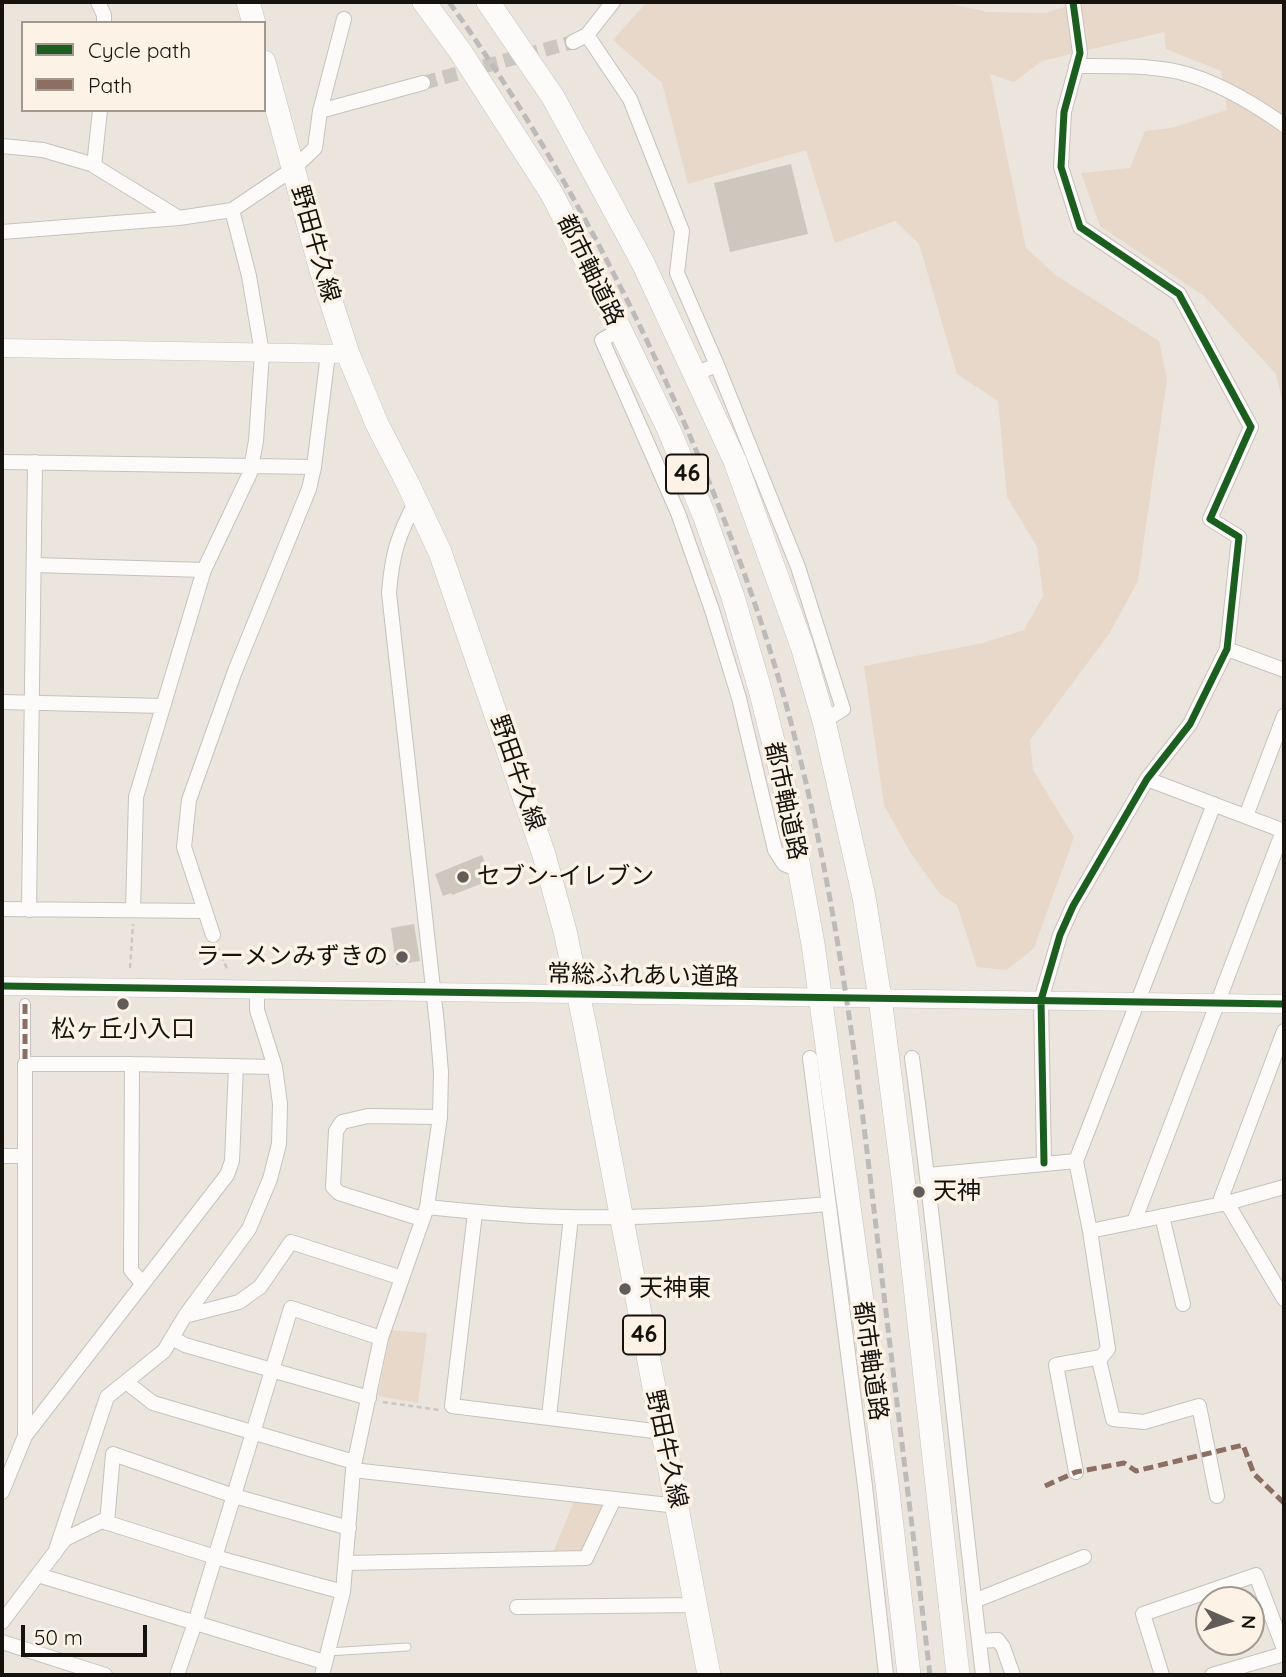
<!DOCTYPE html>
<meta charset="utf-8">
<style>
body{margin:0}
#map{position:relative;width:1286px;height:1677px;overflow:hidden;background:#ebe5de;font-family:Quicksand,sans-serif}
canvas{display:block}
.frame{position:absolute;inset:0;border:4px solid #16130f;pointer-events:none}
.legend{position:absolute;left:21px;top:21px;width:245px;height:91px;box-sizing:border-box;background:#fdf2e6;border:2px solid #a19990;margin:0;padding:9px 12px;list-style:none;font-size:21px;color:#16130f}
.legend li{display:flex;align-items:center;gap:14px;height:35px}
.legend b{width:35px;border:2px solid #a19990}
.north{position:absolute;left:1195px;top:1586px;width:70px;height:70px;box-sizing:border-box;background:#fdf2e6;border:2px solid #a19990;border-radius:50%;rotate:93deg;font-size:19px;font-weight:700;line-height:28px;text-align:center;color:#16130f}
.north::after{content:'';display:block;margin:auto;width:24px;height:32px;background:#615c57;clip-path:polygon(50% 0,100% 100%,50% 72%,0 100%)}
.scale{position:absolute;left:21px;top:1625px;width:126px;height:32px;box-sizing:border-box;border:4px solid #16130f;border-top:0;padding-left:9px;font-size:21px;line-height:24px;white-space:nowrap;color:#16130f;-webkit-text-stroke:5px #fdf2e6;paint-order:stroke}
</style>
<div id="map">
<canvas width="1286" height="1677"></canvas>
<div class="frame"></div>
<ul class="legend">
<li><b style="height:9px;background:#1b5e20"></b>Cycle path</li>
<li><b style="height:9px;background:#8d6e63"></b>Path</li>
</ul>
<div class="north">N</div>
<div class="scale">50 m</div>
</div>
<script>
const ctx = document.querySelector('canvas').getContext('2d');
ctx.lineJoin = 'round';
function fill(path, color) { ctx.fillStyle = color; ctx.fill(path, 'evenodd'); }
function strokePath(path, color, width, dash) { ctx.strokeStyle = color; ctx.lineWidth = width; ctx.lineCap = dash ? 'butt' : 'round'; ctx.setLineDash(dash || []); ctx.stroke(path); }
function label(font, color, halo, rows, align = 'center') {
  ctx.font = font + ' Quicksand,"Noto Sans JP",sans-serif'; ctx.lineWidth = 7; ctx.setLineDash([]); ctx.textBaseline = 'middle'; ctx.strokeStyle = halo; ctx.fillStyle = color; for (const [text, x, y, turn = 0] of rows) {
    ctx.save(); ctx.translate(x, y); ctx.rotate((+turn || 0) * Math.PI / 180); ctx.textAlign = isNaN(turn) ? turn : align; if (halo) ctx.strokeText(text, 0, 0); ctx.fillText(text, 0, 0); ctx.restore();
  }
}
fill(new Path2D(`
 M 588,2 L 944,2 L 987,12 L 1045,13 L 1080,2 L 1284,2 L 1284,408 L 1276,374 L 1204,296 L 1100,226 L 1081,173 L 1130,168 L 1145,131 L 1171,128 L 1227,110 L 1221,71 L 1166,49 L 1164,32 L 1042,61 L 1014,82 L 990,74 L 1026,248 L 1057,276 L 1159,341 L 1167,379 L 1138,581 L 1109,634 L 1030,740 L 1033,770 L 1074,837 L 1034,948 L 1007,970 L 977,967 L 957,905 L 940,894 L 910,852 L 884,805 L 864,666 L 983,643 L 1024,630 L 1043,596 L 1037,547 L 1007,497 L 998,401 L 957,374 L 919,244 L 895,221 L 835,243 L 806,150 L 688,184 L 662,83 L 613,40 L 646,3 L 597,5 Z
 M 391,1330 L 427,1333 L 418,1403 L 378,1396 Z
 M 576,1496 L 613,1501 L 588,1554 L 551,1558 Z`), '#e8d8c9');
fill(new Path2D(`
 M 791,164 L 808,234 L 730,252 L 714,183 Z
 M 482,855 L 491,880 L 452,895 L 451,893 L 443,896 L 435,874 Z
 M 414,924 L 420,961 L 396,965 L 391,928 Z`), '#cec7be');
strokePath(new Path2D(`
 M 423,83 L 573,42`), '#cbc6bf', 14, [14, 7]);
const service = new Path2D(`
 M 328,1652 L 407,1647`);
const pedestrian = new Path2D(`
 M 25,1004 L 25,1064`);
const minor = new Path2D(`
 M 98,2 L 104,15 L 104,23
 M 587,35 L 630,99 L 682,231 L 677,273 L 717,365 L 694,374
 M 573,42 L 587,35 L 613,2
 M 1076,66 C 1109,66 1146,65 1179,72 C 1217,81 1253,103 1284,125
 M 320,111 L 423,83
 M 2,146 L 43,150 L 91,164 L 179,218 L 232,210 L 293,169 L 315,148 L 320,111 L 344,19
 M 94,166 L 100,110
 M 2,232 L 179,218
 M 620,330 L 602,340 L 678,513 L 712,610 L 739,698 L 775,850 L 784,864 L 799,870
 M 717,365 L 798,567 L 843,709 L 824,721
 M 2,462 L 314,467
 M 34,565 L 204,570
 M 1227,649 L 1284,670
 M 2,702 L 163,706
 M 1147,779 L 1284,831
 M 1214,804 L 1076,1161 L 1090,1231 L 1108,1349 L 1099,1360 L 1113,1419 L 1144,1422 L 1199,1406 L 1217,1496
 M 1246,816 L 1284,716
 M 2,909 L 204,911
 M 29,910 L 35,462
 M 133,910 L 136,797 L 204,570 L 250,473 L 256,441 L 262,353 L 249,276 L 232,210
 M 213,935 L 184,847 L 189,800 L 235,671 L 309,489 L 314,467 L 328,354
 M 810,1058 L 865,1486 L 886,1675
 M 912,1058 C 940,1263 958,1469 983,1675
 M 132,1064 L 131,1270 L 142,1283
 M 2,1156 L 25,1156
 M 1044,1163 L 1041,1000 L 1060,935 L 1073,906 L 1147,779 L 1190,724 L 1227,649 L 1239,537 L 1210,519 L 1251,427 L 1179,294 L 1080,227 L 1061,167 L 1064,112 L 1080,53 L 1073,2
 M 928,1175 L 1076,1161
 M 1227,1203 L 1284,1299
 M 1219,1204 L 1284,1031
 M 427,1207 C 474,1212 523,1217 571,1217 C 656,1219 743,1211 828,1204
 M 475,1213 L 452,1406 L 662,1432
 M 1162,1216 L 1183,1304
 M 422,1219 L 339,1193 L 333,1187 L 336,1131 L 342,1122 L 368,1116 L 440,1117
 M 1134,1222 L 1283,831
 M 1090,1231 L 1227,1203 L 1284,1187
 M 185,1316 L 239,1302 L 260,1287 L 291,1242 L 402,1278
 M 172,1338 L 185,1345 L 369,1398
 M 126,1382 L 153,1403 L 354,1462
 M 549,1417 L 571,1217
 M 25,1436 L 25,1064 L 132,1064 L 275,1067
 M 353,1470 L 678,1506
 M 1076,1472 L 1056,1365 L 1101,1357
 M 2,1492 L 25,1436 L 227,1175 L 232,1161 L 236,1066
 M 107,1523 L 113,1454 L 234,1496 L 349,1528
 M 55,1553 L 107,1397 L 164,1351 L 185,1316 L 249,1229 L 270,1179 L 279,1144 L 280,1104 L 275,1067 L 257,1010 L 257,989
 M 347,1563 L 586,1558 L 613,1501
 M 38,1575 L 324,1662
 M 974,1601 L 1084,1557
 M 517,1607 L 697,1605
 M 2,1622 L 65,1539 L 102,1521 L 215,1557 L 343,1592
 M 979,1641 L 998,1640 L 1003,1647 L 1013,1675
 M 2,1642 L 105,1675
 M 177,1675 L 195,1623 L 291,1308 L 381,1338
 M 322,1675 L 343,1592 L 353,1470 L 381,1338 L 427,1207 L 440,1117 L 441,1072 L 437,1024 L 389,593 C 392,553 398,536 416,501
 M 1162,1675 L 1143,1614 L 1256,1575 L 1284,1649
 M 1212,1675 L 1284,1654`);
const tertiary = new Path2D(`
 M 2,348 L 348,354
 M 2,986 L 1284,1004`);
const primary = new Path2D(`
 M 248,2 L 254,23
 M 424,2 L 460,51 L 552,194 L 596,280 L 669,430 L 704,515 L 733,597 L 761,693 L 784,785 L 813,944 L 887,1483 L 909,1675
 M 488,2 L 553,97 L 643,263 L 735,461 L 802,646 L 824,721 L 864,897 L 880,998 L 903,1178 L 958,1675
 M 264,62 L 321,270 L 348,354 L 377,424 L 408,484 L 440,552 L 544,855 L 565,931 L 586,1031 L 709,1675`);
strokePath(service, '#c7c2bd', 9);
strokePath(pedestrian, '#c7c2bd', 12);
strokePath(minor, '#c7c2bd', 16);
strokePath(tertiary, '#c7c2bd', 19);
strokePath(primary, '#c7c2bd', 24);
strokePath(new Path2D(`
 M 218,948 L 228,971
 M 130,968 L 133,924
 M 383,1402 L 439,1410`), '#c8c7c3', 2.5, [5, 3.5]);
strokePath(service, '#fcfbfa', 7);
strokePath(pedestrian, '#fcfbfa', 10);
strokePath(minor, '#fcfbfa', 14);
strokePath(tertiary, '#fcfbfa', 18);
strokePath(primary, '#fcfbfa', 23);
strokePath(new Path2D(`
 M 449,2 C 530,115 598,236 657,362 C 715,488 766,619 799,754 C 841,923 861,1097 881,1270 C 897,1405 914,1540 930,1675`), '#bdbbb9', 5, [10, 5]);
strokePath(new Path2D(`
 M 25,1004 L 25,1064
 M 1045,1486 L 1076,1472 L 1124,1463 L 1136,1471 L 1243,1445 L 1254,1474 L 1284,1503`), '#8d6e63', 5, [10, 5]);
strokePath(new Path2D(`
 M 2,986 L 1284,1004
 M 1044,1163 L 1041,1000 L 1060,935 L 1073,906 L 1147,779 L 1190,724 L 1227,649 L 1239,537 L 1210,519 L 1251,427 L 1179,294 L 1080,227 L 1061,167 L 1064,112 L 1080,53 L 1073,2`), '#1b5e20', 7);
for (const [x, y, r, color] of [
 [463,877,7,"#615c57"],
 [402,957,7,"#615c57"],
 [123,1004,7,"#615c57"],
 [919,1192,7,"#615c57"],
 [625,1289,7,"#615c57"]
]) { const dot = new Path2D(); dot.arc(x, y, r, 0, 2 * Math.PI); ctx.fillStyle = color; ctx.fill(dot); strokePath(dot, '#fdf2e6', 2.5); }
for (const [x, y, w] of [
 [687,474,42],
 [644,1335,42]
]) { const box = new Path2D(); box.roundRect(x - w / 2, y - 19.5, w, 39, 5); ctx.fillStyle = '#fdf2e6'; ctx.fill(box); strokePath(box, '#16130f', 2); }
label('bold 23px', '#16130f', null, [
 ["46",687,474],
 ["46",644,1335]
]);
label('24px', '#16130f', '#fdf2e6', [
 ["野田牛久線",315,244,74],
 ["都市軸道路",590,270,64],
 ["野田牛久線",517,773,71],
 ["都市軸道路",785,801,78],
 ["常総ふれあい道路",643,976,1],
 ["都市軸道路",870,1361,82],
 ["野田牛久線",666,1449,78]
]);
label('24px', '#16130f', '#fdf2e6', [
 ["セブン-イレブン",477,877],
 ["ラーメンみずきの",388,957,"right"],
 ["松ヶ丘小入口",123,1030,"center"],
 ["天神",933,1192],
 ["天神東",639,1289]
], 'left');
</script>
